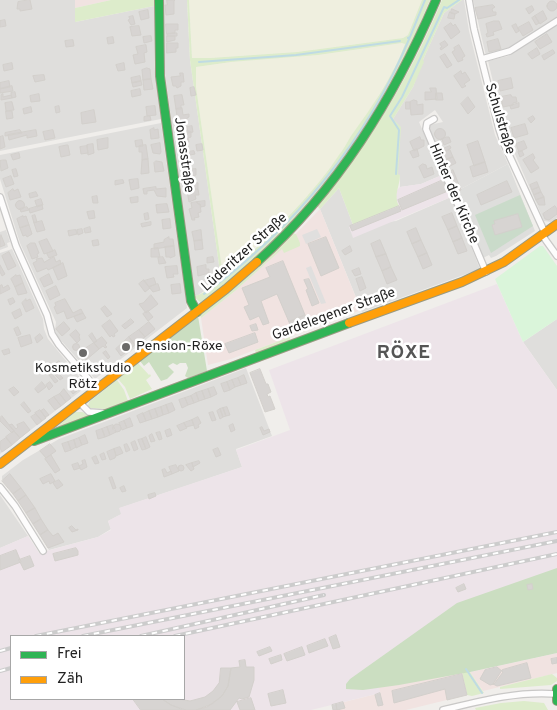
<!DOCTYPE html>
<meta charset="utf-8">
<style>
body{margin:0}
#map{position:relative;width:557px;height:710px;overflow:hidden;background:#f0eeeb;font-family:Overpass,sans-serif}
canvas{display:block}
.legend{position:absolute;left:10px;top:635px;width:175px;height:65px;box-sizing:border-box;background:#fff;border:1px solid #a7a7a7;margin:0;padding:6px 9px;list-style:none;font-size:15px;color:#222}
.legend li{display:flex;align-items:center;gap:10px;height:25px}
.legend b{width:25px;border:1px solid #a7a7a7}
</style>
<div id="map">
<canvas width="557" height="710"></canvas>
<ul class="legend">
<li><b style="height:6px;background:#30b455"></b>Frei</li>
<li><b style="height:6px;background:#ff9f0a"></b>Zäh</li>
</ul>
</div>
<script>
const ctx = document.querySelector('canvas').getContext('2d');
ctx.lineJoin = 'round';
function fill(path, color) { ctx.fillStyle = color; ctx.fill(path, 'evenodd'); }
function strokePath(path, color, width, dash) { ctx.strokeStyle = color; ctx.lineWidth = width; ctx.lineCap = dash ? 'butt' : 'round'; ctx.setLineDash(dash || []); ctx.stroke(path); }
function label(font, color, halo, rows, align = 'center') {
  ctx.font = font + ' Overpass,sans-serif'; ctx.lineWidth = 5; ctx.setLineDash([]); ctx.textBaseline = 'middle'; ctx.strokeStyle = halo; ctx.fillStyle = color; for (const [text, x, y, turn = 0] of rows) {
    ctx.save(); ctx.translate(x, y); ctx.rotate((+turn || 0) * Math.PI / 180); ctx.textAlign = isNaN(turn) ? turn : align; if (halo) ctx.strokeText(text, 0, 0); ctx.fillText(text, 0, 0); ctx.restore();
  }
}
fill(new Path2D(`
 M 0,0 L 75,0 L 75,22 L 154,6 L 154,64 L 161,119 L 0,151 Z
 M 162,0 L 187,0 L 190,60 L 221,279 L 197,296 L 195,295 L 164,66 Z
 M 462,0 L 464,0 L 469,31 L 495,135 L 508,164 L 455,192 L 427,127 L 429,125 L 443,122 L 435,110 L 419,122 L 442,175 L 421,184 L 400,187 L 400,175 L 398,175 L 393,119 L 413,87 L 423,60 L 444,13 Z
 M 473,0 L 557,0 L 557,18 L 506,51 L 486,56 Z
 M 557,24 L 557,218 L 551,222 L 544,221 L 505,131 L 488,61 L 508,56 Z
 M 161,123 L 187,308 L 95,379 L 58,337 L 55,330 L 56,322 L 20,243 L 0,179 L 0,155 Z
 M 339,188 L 353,225 L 396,221 L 451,197 L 480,269 L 362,312 L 320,209 Z
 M 6,230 L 10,242 L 7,243 L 8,247 L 0,250 L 0,232 Z
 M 12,249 L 43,319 L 44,329 L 48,339 L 87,386 L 0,454 L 0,253 Z
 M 557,319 L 557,390 L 523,342 Z
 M 246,368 L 272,436 L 236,449 L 242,467 L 120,508 L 122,514 L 108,521 L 111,529 L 98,537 L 49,550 L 18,501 L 2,479 L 2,476 L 23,460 L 59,439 Z
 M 0,495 L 28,536 L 0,548 Z`), '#dfdedc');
fill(new Path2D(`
 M 75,0 L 111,0 L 75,8 Z
 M 320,209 L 361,310 L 231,359 L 208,365 L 201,318 L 235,291 L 282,248 Z
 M 557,653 L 557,673 L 483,691 L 470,672 Z
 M 462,672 L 467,695 L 406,710 L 337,710 L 336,704 L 380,693 L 378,687 Z`), '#f1e3e1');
fill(new Path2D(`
 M 442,175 L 451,197 L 353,238 L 349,227 L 399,206 L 396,200 L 396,191 L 400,187 L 421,184 Z
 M 497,284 L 523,342 L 557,390 L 557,653 L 470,672 L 379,687 L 380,693 L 311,710 L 0,710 L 0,548 L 28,536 L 39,553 L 98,537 L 111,530 L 108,521 L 121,514 L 119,508 L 242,467 L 236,450 L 290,430 L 269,370 ZM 11,636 L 184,636 L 184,699 L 11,699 Z`), '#ede4e9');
fill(new Path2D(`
 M 508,164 L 535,231 L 496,256 L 491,258 L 489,255 L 483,258 L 455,192 Z`), '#dededc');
fill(new Path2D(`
 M 189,0 L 422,0 L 408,35 L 403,38 L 297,52 L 210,58 L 192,58 Z
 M 402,43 L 405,43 L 392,73 L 363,121 L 352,135 L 339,156 L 312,191 L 279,226 L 223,276 L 196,87 L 196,67 L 231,62 L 318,55 Z`), '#efefdf');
fill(new Path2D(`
 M 111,0 L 154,0 L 154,6 L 75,22 L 75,8 Z
 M 187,0 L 189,0 L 192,58 L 210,58 L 297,52 L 403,38 L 408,35 L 422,0 L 430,0 C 418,28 407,57 393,84 C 356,153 303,215 245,267 C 232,277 215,297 200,302 L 193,296 C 202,296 213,285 221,279 L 190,60 ZM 402,43 L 405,44 C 392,78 372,107 351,136 C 347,142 344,149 339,155 C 317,188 289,217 260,244 C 249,255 236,267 223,276 L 196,87 L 196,67 L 231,62 L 318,55 Z
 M 442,0 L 462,0 L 444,13 L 423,60 L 424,62 L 413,87 L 393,119 L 401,127 L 398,174 L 400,175 C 400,186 393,195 399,206 L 353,225 L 339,188 L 320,209 L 317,206 C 370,143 411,75 442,0 Z
 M 292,233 L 296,234 L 300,243 L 300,246 L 284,253 L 282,249 L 235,291 L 201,318 L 200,315 L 231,290 Z
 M 290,337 L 290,341 L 256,353 L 255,350 Z
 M 138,363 L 149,375 L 150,374 L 151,376 L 146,380 L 152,389 L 130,399 L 125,387 L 118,379 Z
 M 117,380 L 124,390 L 128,401 L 105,409 L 90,408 L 88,406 L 89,402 Z
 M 75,412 L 82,412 L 91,415 L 57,429 L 57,427 Z
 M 462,672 L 470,672 L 484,693 L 472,696 L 467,695 Z
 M 552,674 L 557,678 L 557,681 L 551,685 L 500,689 L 500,687 Z
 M 524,701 L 544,703 L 548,710 L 476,710 L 475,708 L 501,703 Z`), '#ddeccb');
fill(new Path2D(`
 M 198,316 L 207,371 L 188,378 L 185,376 L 188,368 L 186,363 L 180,363 L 177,365 L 173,363 L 168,366 L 174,372 L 167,379 L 161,381 L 149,362 L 144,366 L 140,361 Z
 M 557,568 L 557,653 L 470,672 L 399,685 L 363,690 L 346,689 L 346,684 L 350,679 L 457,603 Z`), '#cbdec1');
fill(new Path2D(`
 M 520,195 L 533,226 L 491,253 L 475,215 Z`), '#cadbca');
fill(new Path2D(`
 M 540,246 L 543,246 L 557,266 L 557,319 L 523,342 L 495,279 Z`), '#daf5da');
fill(new Path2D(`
 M 317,229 L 321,237 L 306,244 L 302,235 Z
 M 311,266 L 326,303 L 321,304 L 306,268 Z`), '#e0dfde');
strokePath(new Path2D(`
 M 444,7 L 447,8 L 459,0
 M 408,38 L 410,37 L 425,0
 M 199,62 L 296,55 L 400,41
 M 396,174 L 399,130 L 390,116 L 402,97 L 444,7
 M 204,294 C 293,230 368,139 410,37
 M 466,669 L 482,693`), '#bfdbe3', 2);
const building = new Path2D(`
 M 30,0 L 32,9 L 20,11 L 20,9 L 17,9 L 18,2 Z
 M 167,0 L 175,0 L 174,1 L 174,14 L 166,15 L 165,5 L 167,5 Z
 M547 6a5 5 0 1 1 10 0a5 5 0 1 1-10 0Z
 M 493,5 L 495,7 L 492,9 L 493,12 L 496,12 L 496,15 L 478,19 L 475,8 Z
 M 532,6 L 534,10 L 529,14 L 526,9 Z
 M 452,9 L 459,12 L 455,14 L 451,13 Z
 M 148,10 L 149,18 L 141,20 L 139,12 Z
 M 543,11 L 547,19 L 540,24 L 535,16 Z
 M 450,12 L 455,14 L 454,19 L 448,18 Z
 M 133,16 L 135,24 L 131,25 L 128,20 L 130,19 L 129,17 Z
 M 535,16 L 539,23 L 536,25 L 532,18 Z
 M 5,20 L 6,26 L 0,27 L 0,21 Z
 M 494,21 L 499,21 L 502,29 L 493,32 L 494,35 L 487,37 L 486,34 L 488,33 L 486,24 Z
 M 529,22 L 533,30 L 523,36 L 518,28 Z
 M 451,23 L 453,26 L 455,24 L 460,32 L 451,39 L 444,28 Z
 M 166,24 L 178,24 L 178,30 L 175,30 L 175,33 L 167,34 Z
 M 516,24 L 519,31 L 516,33 L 512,26 Z
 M 139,26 L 141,35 L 132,36 L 130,27 Z
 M 175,33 L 177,33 L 177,36 L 167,36 L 167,34 Z
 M 547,34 L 552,42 L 540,49 L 535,42 Z
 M 151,36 L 152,41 L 144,43 L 143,37 Z
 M 167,36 L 175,36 L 175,40 L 167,42 Z
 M 113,37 L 114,43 L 108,44 L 107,38 Z
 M 498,39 L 501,49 L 489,52 L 487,42 Z
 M 73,40 L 74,46 L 66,47 L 65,41 Z
 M 445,41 L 448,45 L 441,50 L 440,48 L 442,47 L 440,44 Z
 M 167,43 L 178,43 L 178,48 L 176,48 L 176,52 L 167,53 Z
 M 146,45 L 147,52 L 144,53 L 145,62 L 135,64 L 133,55 L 138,54 L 136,47 Z
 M 459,45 L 465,56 L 462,58 L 463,60 L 458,62 L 452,52 L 455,50 L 454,48 Z
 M 537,48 L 540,54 L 532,59 L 528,54 Z
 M 553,50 L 555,53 L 544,60 L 542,56 Z
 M 445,54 L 452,65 L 447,68 L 440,57 Z
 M 12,63 L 13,69 L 4,71 L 3,65 Z
 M 124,63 L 125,70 L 118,71 L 116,65 Z
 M 147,68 L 150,69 L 151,79 L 143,80 L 142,70 Z
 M 461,71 L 462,74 L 465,72 L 470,80 L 464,84 L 466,86 L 462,88 L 454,76 Z
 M 180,73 L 183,73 L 184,82 L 181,82 L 181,86 L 177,88 L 176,86 L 173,86 L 171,77 L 180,76 Z
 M 44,75 L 45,80 L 35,82 L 33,76 Z
 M 140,76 L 141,81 L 132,83 L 131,78 Z
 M 511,78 L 513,88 L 500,91 L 498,81 Z
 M 151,79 L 153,89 L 144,90 L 143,80 Z
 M 9,81 L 10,87 L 0,89 L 0,83 Z
 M 141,81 L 142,85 L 133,87 L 132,83 Z
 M 12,86 L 13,91 L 0,93 L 0,89 Z
 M 194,87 L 196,95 L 191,96 L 190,88 Z
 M 430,88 L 436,88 L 437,99 L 425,100 L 425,92 L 431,92 Z
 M 140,89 L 141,95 L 132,97 L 131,91 Z
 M 15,92 L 16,97 L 12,98 L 11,93 Z
 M 436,93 L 442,93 L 443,100 L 436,100 Z
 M 3,94 L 3,97 L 11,95 L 12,98 L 1,100 L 1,95 Z
 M 39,94 L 40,101 L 31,102 L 30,96 Z
 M 182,95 L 184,105 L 181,105 L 181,109 L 176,109 L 174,96 Z
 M 511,95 L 512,97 L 516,97 L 517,102 L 513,103 L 513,105 L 503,107 L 501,97 Z
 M 468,97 L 475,107 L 468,114 L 461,104 Z
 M 414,100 L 417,101 L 417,105 L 423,104 L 423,114 L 411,115 L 410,102 Z
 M 12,102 L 14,110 L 6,111 L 5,103 Z
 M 406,102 L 410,102 L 410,109 L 406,109 Z
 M 519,103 L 519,107 L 511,109 L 510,106 Z
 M 59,106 L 60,112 L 56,113 L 55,107 Z
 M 155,106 L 156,115 L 147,116 L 146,107 Z
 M 31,107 L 32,112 L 24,114 L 23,109 Z
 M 182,108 L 183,115 L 189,114 L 189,117 L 187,118 L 186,124 L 178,125 L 176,109 Z
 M 94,110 L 96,122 L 82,124 L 81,113 Z
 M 6,111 L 12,111 L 13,118 L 7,119 Z
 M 150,116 L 151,120 L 144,121 L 144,117 Z
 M 533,116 L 535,119 L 531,123 L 528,119 Z
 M 525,124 L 528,134 L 514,138 L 511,128 Z
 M 192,126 L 193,132 L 188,133 L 187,127 Z
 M 154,128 L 154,130 L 158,129 L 159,138 L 151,139 L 150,130 Z
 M434.5 134a5.5 5.5 0 1 1 11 0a5.5 5.5 0 1 1-11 0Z
 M 20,130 L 22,133 L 5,136 L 5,133 Z
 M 36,130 L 37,136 L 27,138 L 27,135 L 9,140 L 8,135 Z
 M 53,130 L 55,138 L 45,140 L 43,132 Z
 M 191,132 L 191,137 L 188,138 L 189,142 L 180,143 L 179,134 Z
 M 3,136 L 5,147 L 0,149 L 0,137 Z
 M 420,137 L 421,140 L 424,140 L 424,146 L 414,151 L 410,142 Z
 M 447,137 L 449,137 L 451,142 L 444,145 L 442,139 Z
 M 108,138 L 108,148 L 98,150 L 97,140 Z
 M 142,140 L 143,146 L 136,147 L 135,141 Z
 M 478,141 L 485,162 L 474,166 L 467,145 Z
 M 524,141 L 527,148 L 519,152 L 516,144 Z
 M 160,143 L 161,152 L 160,154 L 153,153 L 151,145 Z
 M 93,144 L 94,153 L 88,155 L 87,145 Z
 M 202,144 L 203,150 L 197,151 L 196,145 Z
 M 67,145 L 68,145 L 70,155 L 61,157 L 59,147 Z
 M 146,145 L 148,159 L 142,160 L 142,152 L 139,152 L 139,146 Z
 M 87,146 L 88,153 L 81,154 L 80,147 Z
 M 450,146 L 451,148 L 444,152 L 443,149 Z
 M 417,149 L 419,156 L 413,158 L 410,152 Z
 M 450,150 L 453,157 L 445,160 L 442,154 Z
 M 194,151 L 195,154 L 190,155 L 191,160 L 183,162 L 182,158 L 180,159 L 179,155 L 182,155 L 182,153 Z
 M 522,151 L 524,155 L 520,157 L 518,152 Z
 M 19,153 L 20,158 L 13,160 L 11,155 Z
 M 533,154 L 535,158 L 533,160 L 539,168 L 531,173 L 523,160 Z
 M 453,157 L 456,163 L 448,167 L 445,160 Z
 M 148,159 L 149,173 L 141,174 L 142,160 Z
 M 3,160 L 6,160 L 8,168 L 1,171 L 0,161 Z
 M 156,161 L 162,162 L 164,171 L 155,172 L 154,163 Z
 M 485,162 L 488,172 L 473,177 L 470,167 Z
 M 423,164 L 426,165 L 427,169 L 432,167 L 434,174 L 424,178 L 419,167 Z
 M 16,169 L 18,176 L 14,177 L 12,170 Z
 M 196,169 L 196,175 L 193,176 L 194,179 L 186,182 L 184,170 Z
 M 453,170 L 461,190 L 455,192 L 447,173 Z
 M 11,176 L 14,184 L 6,187 L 3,179 Z
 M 138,179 L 139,188 L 131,190 L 129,180 Z
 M 123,180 L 124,183 L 115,185 L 115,181 Z
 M 443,180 L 448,191 L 402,210 L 398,200 Z
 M 507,181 L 512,192 L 481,205 L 477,195 Z
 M 537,182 L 539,187 L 532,190 L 530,185 Z
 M 198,183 L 198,189 L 194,189 L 192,184 Z
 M 156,187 L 156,189 L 166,188 L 166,197 L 157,196 L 154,190 L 147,191 L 147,194 L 144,194 L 143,189 Z
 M 539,187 L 541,192 L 534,195 L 532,190 Z
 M 13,189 L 14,191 L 18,189 L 21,197 L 10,200 L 8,193 Z
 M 194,189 L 198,189 L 199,195 L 195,195 L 196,199 L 189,202 L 187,190 Z
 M 36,192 L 38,196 L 30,198 L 29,194 Z
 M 541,192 L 544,197 L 536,200 L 534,195 Z
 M 97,196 L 98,203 L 93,203 L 92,197 Z
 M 138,197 L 138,202 L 131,203 L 130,198 Z
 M 544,197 L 545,205 L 539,205 L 536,200 Z
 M 41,199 L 43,205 L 37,207 L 35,201 Z
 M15.5 205a4.5 4.5 0 1 1 9 0a4.5 4.5 0 1 1-9 0Z
 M 205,201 L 205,206 L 201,207 L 200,204 L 198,204 L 197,202 Z
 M 197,202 L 198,204 L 200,204 L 201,212 L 198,213 L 199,217 L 194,218 L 195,220 L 192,220 L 189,209 L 192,208 L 191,203 Z
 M 167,204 L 169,212 L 157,213 L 156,205 Z
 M 42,205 L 43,209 L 30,213 L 29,209 Z
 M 399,206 L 401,211 L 352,231 L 350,226 Z
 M 555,206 L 557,209 L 557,214 L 549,220 L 545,219 L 543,214 Z
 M 27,207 L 29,210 L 21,212 L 20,209 Z
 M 94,211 L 95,218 L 89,219 L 87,212 Z
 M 148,213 L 149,219 L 145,220 L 144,214 Z
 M 452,213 L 457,226 L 448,230 L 442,217 Z
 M 518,214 L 522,227 L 495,235 L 492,225 L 495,224 L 494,221 Z
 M 35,215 L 37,222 L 34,223 L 32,216 Z
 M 23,216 L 23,217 L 26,216 L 29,225 L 20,228 L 17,219 Z
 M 170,219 L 171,228 L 163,229 L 162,220 Z
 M 42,221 L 45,230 L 37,232 L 34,223 Z
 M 151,222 L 151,225 L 142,227 L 141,224 Z
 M 29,225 L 32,234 L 27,237 L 26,235 L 23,236 L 20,228 Z
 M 457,226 L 462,238 L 453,242 L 448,230 Z
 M 90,227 L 91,232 L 85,233 L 84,229 Z
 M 416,228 L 421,240 L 412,244 L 407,232 Z
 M 82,229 L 83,233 L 78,235 L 77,230 Z
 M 76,230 L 77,234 L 69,236 L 68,231 Z
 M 201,230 L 202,240 L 194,241 L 192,232 Z
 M 1,235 L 5,245 L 0,247 L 0,236 Z
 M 169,237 L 169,239 L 173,239 L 174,246 L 154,249 L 154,244 L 164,242 L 164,240 Z
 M 326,237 L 339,268 L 321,276 L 308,244 Z
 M 462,238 L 467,251 L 458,254 L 453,242 Z
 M 47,239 L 53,251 L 44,254 L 39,242 Z
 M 98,240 L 99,245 L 93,246 L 92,241 Z
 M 202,240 L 203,249 L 195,250 L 194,241 Z
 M 380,240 L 386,254 L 376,257 L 371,244 Z
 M 421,240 L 427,253 L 418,257 L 412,244 Z
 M 31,243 L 35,243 L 39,253 L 37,254 L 38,257 L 32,259 L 27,246 Z
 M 174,246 L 175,256 L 170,258 L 170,257 L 166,257 L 165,247 Z
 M 350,246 L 352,251 L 345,255 L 342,251 Z
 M 158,248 L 160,257 L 151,257 L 151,249 Z
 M 55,250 L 57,255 L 49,258 L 47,254 Z
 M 9,252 L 16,266 L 8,270 L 2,256 Z
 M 427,253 L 432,265 L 423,269 L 418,257 Z
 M 386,254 L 391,267 L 382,271 L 376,257 Z
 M 54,257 L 56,262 L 60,260 L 61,264 L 48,270 L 47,268 L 37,272 L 33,263 L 37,261 L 36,259 L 42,258 L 44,262 Z
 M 163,257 L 166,263 L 159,264 L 158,258 Z
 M 213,257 L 214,262 L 207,263 L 207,258 Z
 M 283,261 L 305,315 L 289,322 L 277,294 L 261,301 L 269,323 L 263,325 L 259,316 L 250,320 L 244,307 L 249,305 L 242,288 L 270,277 L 266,268 Z
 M 63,263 L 67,276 L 58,280 L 53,268 Z
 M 0,265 L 5,274 L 2,276 L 0,272 Z
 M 206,265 L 206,269 L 209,269 L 209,273 L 198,276 L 197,267 Z
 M 177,266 L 178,274 L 173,274 L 174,277 L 167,278 L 165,267 Z
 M 391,267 L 397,280 L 387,284 L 382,271 Z
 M 359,268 L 361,274 L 355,276 L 352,271 Z
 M 49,274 L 53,283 L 44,287 L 40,279 Z
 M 16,275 L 16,276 L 20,275 L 23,283 L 15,287 L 11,279 Z
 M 362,277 L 366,288 L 360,291 L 356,279 Z
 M 154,278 L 156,284 L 149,287 L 144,281 Z
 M 309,279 L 319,303 L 312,306 L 306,290 L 308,289 L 304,280 Z
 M 144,280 L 150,288 L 145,292 L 139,284 Z
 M 23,283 L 27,293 L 18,295 L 15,287 Z
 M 158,284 L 160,290 L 153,292 L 149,287 Z
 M 180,284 L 181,293 L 172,294 L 171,285 Z
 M 2,285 L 3,288 L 8,285 L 10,289 L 0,294 L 0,286 Z
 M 56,286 L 60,295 L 50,300 L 46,291 Z
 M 151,295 L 158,304 L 146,313 L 139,304 L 143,303 Z
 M 370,296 L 373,305 L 361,310 L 357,301 Z
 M 13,298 L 15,302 L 10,305 L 8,300 Z
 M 26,299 L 26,301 L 30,299 L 34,308 L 26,312 L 22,303 Z
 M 65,299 L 73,313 L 81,309 L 83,313 L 67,319 L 64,311 L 57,314 L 54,307 L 56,306 L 55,303 Z
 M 105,306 L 112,314 L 107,317 L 101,309 Z
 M 20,309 L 22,315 L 15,319 L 12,313 Z
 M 148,311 L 153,317 L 148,321 L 143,314 Z
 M 83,313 L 86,318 L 77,322 L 74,317 Z
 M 305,315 L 307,319 L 291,326 L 289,322 Z
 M 131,319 L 134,322 L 125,329 L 122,326 Z
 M 110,320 L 118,331 L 114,334 L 115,336 L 113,337 L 112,335 L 110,337 L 102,326 Z
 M 64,322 L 70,329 L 62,336 L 56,329 Z
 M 149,322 L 155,329 L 145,337 L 139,330 Z
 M 256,324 L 258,330 L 252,331 L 250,326 Z
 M 18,327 L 21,334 L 17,336 L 14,329 Z
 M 76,330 L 80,335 L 79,336 L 80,340 L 77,343 L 70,335 Z
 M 139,330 L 145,337 L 135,345 L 129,337 Z
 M 92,333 L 97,341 L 94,343 L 89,336 Z
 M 255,333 L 258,342 L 229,353 L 225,344 Z
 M 40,334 L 43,338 L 37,343 L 35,338 Z
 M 30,335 L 32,343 L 21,347 L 18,338 Z
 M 102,337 L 107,343 L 105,345 L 107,347 L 105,348 L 103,346 L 99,349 L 94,343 Z
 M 129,337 L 135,345 L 121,356 L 116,349 Z
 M 94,343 L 99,349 L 86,360 L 80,352 Z
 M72.5 347a3.5 3.5 0 1 1 7 0a3.5 3.5 0 1 1-7 0Z
 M 9,349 L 10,353 L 4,355 L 2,351 Z
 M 106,351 L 110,357 L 108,359 L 103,353 Z
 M 59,361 L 64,367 L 61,370 L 59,367 L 54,371 L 56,373 L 54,375 L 49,370 Z
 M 50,363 L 54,365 L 49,370 L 46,366 Z
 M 39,367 L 41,370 L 37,374 L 34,371 Z
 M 260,369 L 266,384 L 268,384 L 271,392 L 267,394 L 268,397 L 270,396 L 275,409 L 265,412 L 250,373 Z
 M 57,372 L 63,378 L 60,380 L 54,374 Z
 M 51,373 L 58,381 L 55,383 L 49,375 Z
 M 244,375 L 247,383 L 241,385 L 238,378 Z
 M 238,378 L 241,385 L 235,387 L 232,380 Z
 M 232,380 L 235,387 L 230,390 L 227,382 Z
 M 42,382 L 46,387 L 38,393 L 35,389 Z
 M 50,382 L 53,386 L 49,390 L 46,385 Z
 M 227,382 L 230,390 L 224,392 L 221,384 Z
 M 75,386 L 78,390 L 73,394 L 70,390 Z
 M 14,387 L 19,392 L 14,396 L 9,390 Z
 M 214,387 L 217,394 L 211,397 L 208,389 Z
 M 64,389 L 71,398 L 66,402 L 60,394 Z
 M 208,389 L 211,397 L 205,399 L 202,391 Z
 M 202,391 L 205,399 L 199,401 L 196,393 Z
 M 196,393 L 199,401 L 194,403 L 191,396 Z
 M 60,394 L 66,402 L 61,406 L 54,397 Z
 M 191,396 L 194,403 L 188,405 L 185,398 Z
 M 54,397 L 61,406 L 55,410 L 48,401 Z
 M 185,398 L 188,405 L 182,408 L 179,400 Z
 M 24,402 L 31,411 L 28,413 L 21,405 Z
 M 172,403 L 175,410 L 169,413 L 166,405 Z
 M 166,405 L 169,413 L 163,415 L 161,407 Z
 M 161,407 L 163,415 L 158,417 L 155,409 Z
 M 227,407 L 230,415 L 226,416 L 223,408 Z
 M 223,408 L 226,416 L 223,417 L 220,409 Z
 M 44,409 L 49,415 L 45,417 L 41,411 Z
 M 155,409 L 158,417 L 152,419 L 149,411 Z
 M 220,409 L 223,417 L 220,419 L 217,411 Z
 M 40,410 L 46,418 L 42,421 L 35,413 Z
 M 149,411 L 152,419 L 146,421 L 143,414 Z
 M 213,412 L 216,420 L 212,421 L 209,413 Z
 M 143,413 L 146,421 L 140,423 L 137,416 Z
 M 36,414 L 42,421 L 37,425 L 31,417 Z
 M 2,416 L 14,431 L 12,433 L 0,421 L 0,418 Z
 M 198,417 L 201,423 L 198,425 L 199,427 L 195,429 L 192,420 Z
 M 130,418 L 133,426 L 127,428 L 124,421 Z
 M 192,420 L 194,425 L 186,427 L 184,423 Z
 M 124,421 L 127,428 L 122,430 L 119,423 Z
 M 24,422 L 30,430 L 20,438 L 9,425 L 12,424 L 16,429 L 18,427 L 17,425 Z
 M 184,423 L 187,428 L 180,431 L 177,426 Z
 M113 428a4 4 0 1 1 8 0a4 4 0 1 1-8 0Z
 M 233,424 L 235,430 L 231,432 L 229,426 Z
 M 113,425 L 116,432 L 110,435 L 107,427 Z
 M 107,427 L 110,435 L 105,437 L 102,429 Z
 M 262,427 L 264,431 L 269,429 L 270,432 L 263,435 L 260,428 Z
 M 102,429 L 105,437 L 98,439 L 96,431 Z
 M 170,429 L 172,435 L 167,437 L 165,431 Z
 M 14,431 L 20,438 L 12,445 L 6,437 Z
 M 160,432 L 162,439 L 159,440 L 156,433 Z
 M 152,434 L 155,441 L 151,442 L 149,436 Z
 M 85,435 L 88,443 L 82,445 L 79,438 Z
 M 146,437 L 150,447 L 146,449 L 142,439 Z
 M 6,438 L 12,445 L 2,452 L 0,448 L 0,442 Z
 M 79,438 L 82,445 L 76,448 L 74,440 Z
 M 142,439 L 146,449 L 142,450 L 138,440 Z
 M 74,440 L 76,447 L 71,450 L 68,442 Z
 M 135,441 L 138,449 L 134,451 L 131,443 Z
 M 68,442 L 71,450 L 65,452 L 62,444 Z
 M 50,444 L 56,451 L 46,458 L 40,451 Z
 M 127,444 L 130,450 L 126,452 L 124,445 Z
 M 120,447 L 123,453 L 116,456 L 114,449 Z
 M 218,448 L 221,455 L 216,457 L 213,450 Z
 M 114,449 L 116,455 L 115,458 L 110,460 L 107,452 Z
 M 104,453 L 106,459 L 102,460 L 100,455 Z
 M 51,455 L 60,470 L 55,473 L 45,459 Z
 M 96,456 L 99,463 L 95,464 L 92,458 Z
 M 85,460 L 87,467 L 81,470 L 79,466 L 83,464 L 82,461 Z
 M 199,461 L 200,463 L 193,467 L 192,463 Z
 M 78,463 L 80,468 L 74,470 L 72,465 Z
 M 192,463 L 194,469 L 191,471 L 186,465 Z
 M178 468a3 3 0 1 1 6 0a3 3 0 1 1-6 0Z
 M 176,465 L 179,471 L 172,474 L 169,467 Z
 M 165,469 L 167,473 L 171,471 L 172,474 L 164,477 L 162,470 Z
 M 10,474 L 21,488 L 13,494 L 2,481 Z
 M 51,474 L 55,481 L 50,484 L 49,481 L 43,484 L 40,479 Z
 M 112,477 L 116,488 L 113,489 L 109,478 Z
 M 59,480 L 63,485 L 57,489 L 53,483 Z
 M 124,486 L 126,491 L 122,492 L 120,488 Z
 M 21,488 L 26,495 L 18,501 L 13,494 Z
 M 155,493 L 156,496 L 149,499 L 148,495 Z
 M 26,495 L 35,508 L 26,513 L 18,501 Z
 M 35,508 L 41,519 L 33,524 L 26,513 Z
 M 41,519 L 48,530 L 40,535 L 33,524 Z
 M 72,526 L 76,530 L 78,529 L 78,530 L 72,532 L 69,528 Z
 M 48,530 L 53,536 L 58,533 L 64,542 L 48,548 L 40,535 Z
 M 76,548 L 78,551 L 78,555 L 55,561 L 53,554 Z
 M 16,550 L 21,562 L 0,570 L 0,556 Z
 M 30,556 L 34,566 L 24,570 L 19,560 Z
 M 464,584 L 466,589 L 458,592 L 456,588 Z
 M 532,584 L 533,589 L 528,590 L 527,585 Z
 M 336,635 L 340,647 L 333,649 L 329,638 Z
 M 325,639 L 328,646 L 309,653 L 307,646 Z
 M 270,647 L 272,651 L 259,656 L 257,652 Z
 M 302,647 L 305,655 L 287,661 L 284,654 Z
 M 281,655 L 282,660 L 271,664 L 269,659 Z
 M 557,658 L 557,663 L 552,664 L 551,659 Z
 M 245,660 L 246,667 L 254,667 L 254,680 L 249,697 L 242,699 L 239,698 L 230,710 L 196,710 L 212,704 L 222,696 L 228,686 L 231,668 L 240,667 L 239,661 Z
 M 527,663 L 531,678 L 497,686 L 493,684 L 502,670 Z
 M 497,667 L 503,672 L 494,684 L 490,685 L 480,679 L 485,670 Z
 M 221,668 L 231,668 L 228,686 L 222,696 L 207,707 L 196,710 L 183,710 L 171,705 L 162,699 L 179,699 L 190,701 L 205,697 L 213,691 L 219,683 Z
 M 462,674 L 467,695 L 447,700 L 445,689 L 394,703 L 392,691 Z
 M 283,690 L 286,703 L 271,706 L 268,694 Z
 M 380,693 L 383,705 L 378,706 L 375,695 Z
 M 251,698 L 255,710 L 240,710 L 237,702 Z
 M 133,699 L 162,699 L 171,705 L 186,710 L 141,710 Z
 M 343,702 L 345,708 L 337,710 L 336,704 Z
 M 336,704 L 337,710 L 333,710 L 332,705 Z`);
fill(building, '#d7d4d2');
strokePath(building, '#d3d0cc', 1);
const street = new Path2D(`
 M 469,0 L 474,29 L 499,129 L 504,144 L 545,233
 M 482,59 L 510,51 L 557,21
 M 434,119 L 427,123 L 426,129 L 486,272
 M 0,197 L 16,246 L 47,315 L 52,334 L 59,345 L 97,389
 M 542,235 L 557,256
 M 80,403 L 89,412 L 103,413
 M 0,487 L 15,506 L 43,551
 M 443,710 C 480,701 517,691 556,694`);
const fast = new Path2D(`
 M 159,0 L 160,76 L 191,301 L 197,312
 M 257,262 C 338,189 393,100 436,0
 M 34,441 L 349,323
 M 557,689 L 557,701`);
const slow = new Path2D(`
 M 349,323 L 462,282 L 504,262 L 557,224
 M 0,464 L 226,289 L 257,262`);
strokePath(street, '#c9c8c7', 8);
strokePath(fast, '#999a82', 10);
strokePath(slow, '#999a82', 10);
strokePath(street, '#fdfcfc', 5.5);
strokePath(fast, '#30b455', 8);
strokePath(slow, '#ff9f0a', 8);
const rail = new Path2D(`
 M 36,636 L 557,532
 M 83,636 L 557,541
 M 141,636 L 324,595
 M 175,636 L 557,554
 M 0,651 L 11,648
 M 0,671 L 11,668`);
strokePath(rail, '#ccc', 4);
strokePath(rail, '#fff', 2, [5.5]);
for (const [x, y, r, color] of [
 [126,347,5,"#6a6968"],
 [83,353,5,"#6a6968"]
]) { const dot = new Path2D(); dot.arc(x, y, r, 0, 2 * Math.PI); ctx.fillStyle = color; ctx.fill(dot); strokePath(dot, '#fff', 2); }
label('14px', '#222', '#fff', [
 ["Schulstraße",499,119,73],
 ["Jonasstraße",183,155,82],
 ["Hinter der Kirche",453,194,67],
 ["Lüderitzer Straße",245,253,-42],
 ["Gardelegener Straße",334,315,-20]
]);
label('14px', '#222', '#fff', [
 ["Pension-Röxe",136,347],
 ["Kosmetikstudio",83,369,"center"],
 ["Rötz",83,385,"center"]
], 'left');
ctx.letterSpacing = '1px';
label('bold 19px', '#555', '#fff', [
 ["RÖXE",404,354]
]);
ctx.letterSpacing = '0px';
</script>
